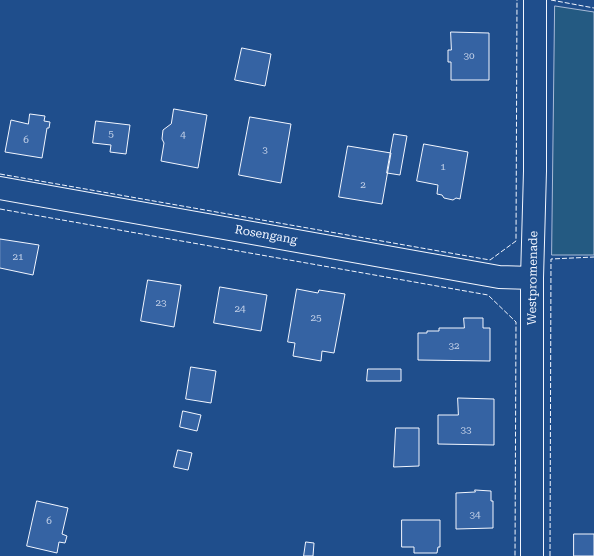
<!DOCTYPE html>
<style>
body{margin:0}
canvas{display:block;background:#1f4e8c}
</style>
<canvas width="594" height="556"></canvas>
<script>
const ctx = document.querySelector('canvas').getContext('2d');
ctx.lineJoin = 'round';
function fill(path, color) { ctx.fillStyle = color; ctx.fill(path, 'evenodd'); }
function strokePath(path, color, width, dash) { ctx.strokeStyle = color; ctx.lineWidth = width; ctx.lineCap = dash ? 'butt' : 'round'; ctx.setLineDash(dash || []); ctx.stroke(path); }
function label(font, color, halo, rows, align = 'center') {
  ctx.font = font + ' "Roboto Serif",serif'; ctx.lineWidth = 3; ctx.setLineDash([]); ctx.textBaseline = 'middle'; ctx.strokeStyle = halo; ctx.fillStyle = color; for (const [text, x, y, turn = 0] of rows) {
    ctx.save(); ctx.translate(x, y); ctx.rotate((+turn || 0) * Math.PI / 180); ctx.textAlign = isNaN(turn) ? turn : align; if (halo) ctx.strokeText(text, 0, 0); ctx.fillText(text, 0, 0); ctx.restore();
  }
}
const green = new Path2D(`
 M 555,6 L 594,12 L 594,255 L 552,255 Z`);
fill(green, '#245a82');
strokePath(green, '#a8bbd7', 1);
const building = new Path2D(`
 M 451,32 L 489,33 L 489,80 L 451,80 L 451,62 L 448,62 L 448,50 L 451,50 Z
 M 242,48 L 271,54 L 265,86 L 235,80 Z
 M 174,109 L 207,115 L 198,168 L 161,161 L 164,143 L 162,139 L 163,130 L 171,124 Z
 M 30,114 L 45,116 L 44,121 L 50,122 L 49,128 L 47,128 L 42,158 L 5,152 L 11,120 L 28,124 Z
 M 250,117 L 291,124 L 281,183 L 239,175 Z
 M 96,121 L 130,125 L 126,154 L 110,152 L 111,145 L 93,143 Z
 M 394,134 L 407,136 L 400,175 L 387,173 Z
 M 424,144 L 468,152 L 460,199 L 456,198 L 453,200 L 444,198 L 442,195 L 437,194 L 438,185 L 417,181 Z
 M 348,146 L 391,153 L 382,204 L 339,197 Z
 M 0,239 L 39,245 L 33,275 L 0,268 Z
 M 148,280 L 181,285 L 174,327 L 141,321 Z
 M 220,287 L 267,295 L 261,331 L 214,323 Z
 M 297,289 L 318,293 L 319,290 L 345,294 L 334,353 L 322,351 L 321,361 L 293,356 L 295,343 L 288,342 Z
 M 464,318 L 483,318 L 483,328 L 490,328 L 490,361 L 418,360 L 418,333 L 427,333 L 427,331 L 439,331 L 439,328 L 464,328 Z
 M 191,367 L 216,371 L 211,403 L 186,399 Z
 M 368,369 L 401,369 L 401,381 L 367,381 Z
 M 458,398 L 494,399 L 494,445 L 438,444 L 438,415 L 458,415 Z
 M 183,411 L 201,415 L 197,431 L 180,427 Z
 M 396,428 L 419,428 L 419,466 L 394,467 Z
 M 178,450 L 192,453 L 188,470 L 174,467 Z
 M 475,490 L 491,491 L 491,501 L 493,501 L 493,528 L 456,529 L 456,493 L 475,492 Z
 M 37,501 L 68,508 L 62,534 L 67,536 L 65,543 L 59,542 L 57,553 L 27,546 Z
 M 402,520 L 440,520 L 440,547 L 438,547 L 437,553 L 414,553 L 414,547 L 402,547 Z
 M 574,534 L 594,534 L 594,556 L 574,556 Z
 M 306,542 L 314,543 L 313,556 L 304,556 Z`);
fill(building, '#3563a3');
strokePath(building, '#f2f6ff', 1);
const street = new Path2D(`
 M 0,188 L 499,277 L 532,278
 M 532,556 L 532,278 L 535,171 L 535,0`);
strokePath(street, '#f2f6ff', 24);
strokePath(street, '#1f4e8c', 22);
strokePath(new Path2D(`
 M 551,0 L 594,8
 M 0,174 L 490,260 L 516,241 L 517,0
 M 0,209 L 488,295 L 516,322 L 515,556
 M 550,556 L 551,259 L 594,257`), '#f2f6ff', 1, [5, 2]);
label('10px', '#c3d1e8', null, [
 ["30",469,56],
 ["5",111,134],
 ["4",183,135],
 ["6",26,140],
 ["3",265,150],
 ["1",443,167],
 ["2",363,185],
 ["21",18,257],
 ["23",161,303],
 ["24",240,309],
 ["25",316,318],
 ["32",454,346],
 ["33",466,430],
 ["34",475,515],
 ["6",49,521]
]);
label('12px', '#f2f6ff', '#1f4e8c', [
 ["Rosengang",266,235,10],
 ["Westpromenade",533,278,-89]
]);
</script>
